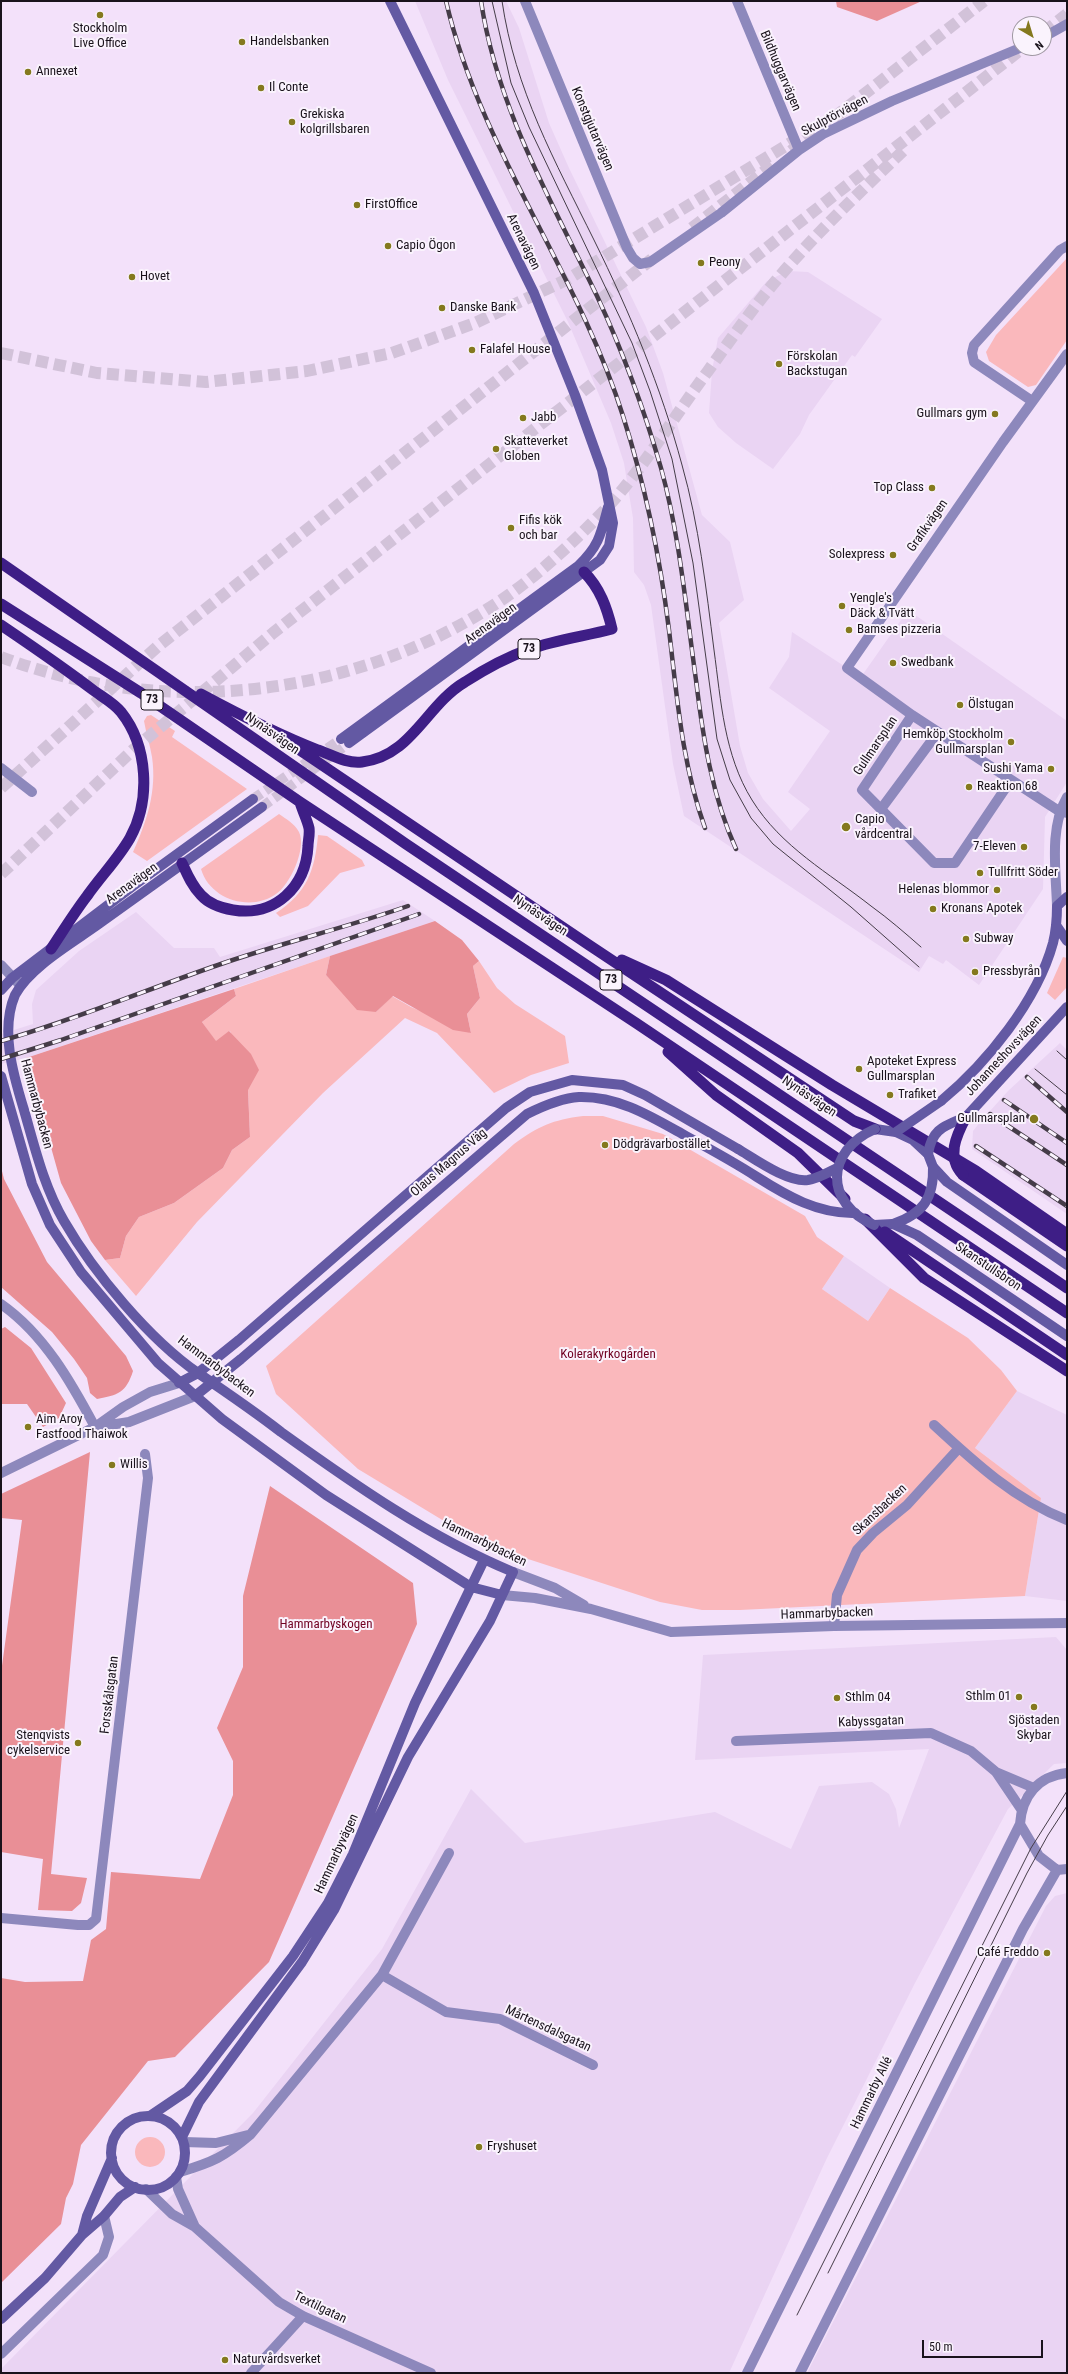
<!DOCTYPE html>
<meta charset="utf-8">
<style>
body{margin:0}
#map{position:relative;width:1068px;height:2374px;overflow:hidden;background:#f3e1fa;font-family:"Roboto Condensed",sans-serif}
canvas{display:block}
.frame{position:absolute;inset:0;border:2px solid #19121b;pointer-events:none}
.north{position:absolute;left:1012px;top:16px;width:40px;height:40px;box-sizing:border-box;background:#faf3fd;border:1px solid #a099a3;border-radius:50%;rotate:142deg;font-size:11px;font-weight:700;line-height:16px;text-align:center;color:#19121b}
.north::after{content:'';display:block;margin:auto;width:14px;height:18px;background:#84791e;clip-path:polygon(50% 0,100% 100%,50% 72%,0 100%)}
.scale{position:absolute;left:922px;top:2340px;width:121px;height:18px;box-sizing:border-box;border:2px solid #19121b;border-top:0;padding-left:5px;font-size:12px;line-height:14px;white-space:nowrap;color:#19121b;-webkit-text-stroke:3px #faf3fd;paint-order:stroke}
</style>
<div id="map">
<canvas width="1068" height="2374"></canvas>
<div class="frame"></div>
<div class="north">N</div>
<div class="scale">50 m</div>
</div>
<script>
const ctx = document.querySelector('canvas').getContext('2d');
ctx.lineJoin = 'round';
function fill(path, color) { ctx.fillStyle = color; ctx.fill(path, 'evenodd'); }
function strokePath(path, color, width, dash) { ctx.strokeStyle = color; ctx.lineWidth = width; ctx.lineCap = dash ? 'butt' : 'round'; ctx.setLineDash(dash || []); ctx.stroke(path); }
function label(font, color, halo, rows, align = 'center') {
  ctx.font = font + ' "Roboto Condensed",sans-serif'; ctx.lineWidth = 4; ctx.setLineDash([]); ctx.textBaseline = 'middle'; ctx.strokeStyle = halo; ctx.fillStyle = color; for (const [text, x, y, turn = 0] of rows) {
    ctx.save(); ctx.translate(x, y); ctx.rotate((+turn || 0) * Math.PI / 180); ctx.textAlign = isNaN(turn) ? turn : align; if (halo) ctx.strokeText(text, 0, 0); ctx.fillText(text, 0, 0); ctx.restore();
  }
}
fill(new Path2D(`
 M 415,1 L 506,1 L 519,28 L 549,123 L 569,168 L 646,327 L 663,373 L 702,515 L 730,542 L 744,600 L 719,623 L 740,746 L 748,773 L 763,799 L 791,831 L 810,809 L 788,792 L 830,731 L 769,688 L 789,657 L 792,632 L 861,677 L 908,610 L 1067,721 L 1067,782 L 1045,817 L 1043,889 L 979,985 L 946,960 L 943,964 L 929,956 L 919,972 L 684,816 L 673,764 L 651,605 L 644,585 L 634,572 L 633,518 L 629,494 L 624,463 L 611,423 L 568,322 L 448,80 Z
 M 788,271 L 808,272 L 882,319 L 855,357 L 852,355 L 809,415 L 800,434 L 773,469 L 736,443 L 718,427 L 709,413 L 712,371 L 718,338 L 767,281 Z
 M 403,900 L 435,921 L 26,1058 L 1,1064 L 1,1034 L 33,1024 L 32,1004 L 36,990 L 79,951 L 136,912 L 174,948 L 214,948 L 220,957 Z
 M 1060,1043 L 1067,1050 L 1067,1214 L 972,1149 L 973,1131 L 981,1121 L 1008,1091 Z
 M 844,1256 L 890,1288 L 868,1321 L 822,1289 Z
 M 1017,1391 L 1067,1415 L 1067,1601 L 1025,1596 L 1041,1498 L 975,1448 Z
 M 1056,1637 L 1067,1650 L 1067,1763 L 1054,1764 L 1008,1809 L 915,1983 L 826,2160 L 729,2373 L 1,2373 L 1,2369 L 253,2113 L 382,1949 L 471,1789 L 525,1843 L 715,1812 L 791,1849 L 819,1786 L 872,1782 L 889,1794 L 896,1809 L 899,1828 L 929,1749 L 695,1760 L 703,1655 Z
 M 1067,1893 L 1067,2373 L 807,2373 L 1046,1906 L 1055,1896 Z`), '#ead4f3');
fill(new Path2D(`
 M 1067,258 L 1067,340 L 1036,385 L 1028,387 L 989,361 L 986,352 L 996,335 Z
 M 151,715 L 175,731 L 172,737 L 247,789 L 147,861 L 133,852 C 147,821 157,791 152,757 C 150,745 146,733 144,721 L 147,716 Z
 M 279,814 C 286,819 294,823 299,832 C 307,848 290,885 276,894 C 251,912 210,900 201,869 Z
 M 318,835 L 327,836 L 362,860 L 365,866 L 340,873 L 308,906 L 280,917 L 276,913 C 307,893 315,870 318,835 Z
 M 330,956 L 326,975 L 342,991 L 376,1012 L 392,996 L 411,1007 L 471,1033 L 467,1014 L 480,998 L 473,966 L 479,961 L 497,988 L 515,1004 L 565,1036 L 569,1063 L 531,1075 L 494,1093 L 437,1033 L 405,1018 L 323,1093 L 197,1222 L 136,1296 L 105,1260 L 120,1258 L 126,1236 L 139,1217 L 174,1203 L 223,1168 L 232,1150 L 250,1137 L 248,1090 L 230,1031 L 216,1042 L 202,1022 L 236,996 L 234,989 Z
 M 1063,957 L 1067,958 L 1067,987 L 1055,1000 L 1047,993 Z
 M 583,1116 L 603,1116 L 663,1134 L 805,1216 L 817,1237 L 844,1256 L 822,1289 L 868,1321 L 890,1288 L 968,1338 L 1001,1370 L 1017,1391 L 975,1448 L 1041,1498 L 1025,1596 L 740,1610 L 702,1610 L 660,1602 L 482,1544 L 358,1469 L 276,1394 L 266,1366 L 514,1144 C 539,1126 552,1120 583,1116 Z
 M135 2152a15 15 0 1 1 30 0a15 15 0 1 1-30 0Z`), '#fab8bc');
fill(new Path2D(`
 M 836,1 L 922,1 L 877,21 L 837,7 Z
 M 435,921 L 462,940 L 479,961 L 473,966 L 480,998 L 467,1014 L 471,1033 L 453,1030 L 393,996 L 376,1012 L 357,1010 L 326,975 L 330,956 Z
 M 234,989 L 236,996 L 202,1022 L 216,1041 L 229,1031 L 251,1054 L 259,1070 L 248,1090 L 250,1137 L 232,1150 L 223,1168 L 174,1203 L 139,1217 L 126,1236 L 120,1258 L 105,1260 L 91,1241 L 61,1183 L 26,1058 Z
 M 1,1167 L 4,1179 L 47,1262 L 126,1356 L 133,1371 C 126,1393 118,1395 97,1399 L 90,1393 L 87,1378 L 74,1359 L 52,1332 L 1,1287 Z
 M 5,1327 L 31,1348 L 66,1403 L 59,1418 L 43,1427 L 27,1404 L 1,1404 L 1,1329 Z
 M 90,1452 L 51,1874 L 87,1878 L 81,1903 L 72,1911 L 38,1910 L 43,1859 L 1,1852 L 1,1673 L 22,1520 L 1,1518 L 1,1494 Z
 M 270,1486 L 413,1583 L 417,1624 L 269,1962 L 175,2057 L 148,2061 L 81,2145 L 73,2184 L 66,2198 L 61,2224 L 1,2283 L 1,1978 L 25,1982 L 83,1981 L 91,1940 L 106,1929 L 111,1872 L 200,1879 L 233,1795 L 233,1761 L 217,1728 L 243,1667 L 243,1596 Z`), '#e98f96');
strokePath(new Path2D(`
 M 253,799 L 341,739
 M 262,807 L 349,743`), '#d2c2d9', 10, [10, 5]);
strokePath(new Path2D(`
 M 1044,32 L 1067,14
 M 791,151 L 984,1
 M 692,228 L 775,163
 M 1,353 L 97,373 L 206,382 L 307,371 L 392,353 L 475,323 L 568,279 L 797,139
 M 1,657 C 165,719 354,698 500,601 C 536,577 569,546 599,516 C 641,473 672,419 708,371 C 731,339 754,306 780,276 C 818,231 861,191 903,151
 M 1,788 L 157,647 L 652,259
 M 1,874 L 134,749 L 273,633 L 1023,48`), '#d2c2d9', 12, [12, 6]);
strokePath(new Path2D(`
 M 525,1 L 627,248 L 633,258 L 640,264 L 650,262 L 721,213 L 799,150 L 823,134 L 892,101 L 1020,48
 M 737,1 L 799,150
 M 1044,37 L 1067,24
 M 1067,354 L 1003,442 L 847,668 L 912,715 L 1045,802 L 1059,811 L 1067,813
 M 1032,401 L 974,362 L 972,353 L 974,345 L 1060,250 L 1067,246
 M 912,715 L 862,790 L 934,863 L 955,863 L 1011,780
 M 1,768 L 32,792
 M 881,809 L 938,732
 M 1057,906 C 1056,871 1049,828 1067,797
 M 1,965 L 20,985
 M 1,1304 C 44,1334 71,1382 95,1427
 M 934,1425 C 974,1462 1015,1500 1067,1520
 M 834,1626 L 837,1595 L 857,1550 L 873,1533 L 907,1505 L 959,1448
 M 736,1741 L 931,1733 L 971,1751 L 996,1772 L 1021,1809
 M 996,1772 L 1034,1788
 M 1,1918 L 78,1925 L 89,1925 L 96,1919 L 148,1478 L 145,1454
 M 382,1975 L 446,2012 L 500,2019 L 593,2065
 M 184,2142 L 216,2143 L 248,2135
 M 180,2172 C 213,2162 224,2157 250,2135 L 382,1975 L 449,1853
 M 176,2177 L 178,2189 L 195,2227
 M 146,2189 L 172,2214 L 195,2227 L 279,2302 L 303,2316 L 431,2373
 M 1,2354 L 103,2255 L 109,2237 L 104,2216
 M 251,2373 L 303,2316`), '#8d88bc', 10);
strokePath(new Path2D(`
 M 97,1427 L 129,1422 L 195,1396
 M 1,1473 L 95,1427 L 123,1407 L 150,1392 L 179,1383
 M 513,1572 L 555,1588 L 584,1605
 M 502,1595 L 535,1598 L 591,1609 L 671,1632 L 834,1626 L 1067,1623
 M 1020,1824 L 1039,1856 L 1057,1870 L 1067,1869
 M 747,2373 L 1020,1824 C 1022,1796 1038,1776 1067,1773
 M 800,2373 L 1023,1929 L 1057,1870`), '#8d88bc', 10);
strokePath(new Path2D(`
 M 341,739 L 578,566 C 599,546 601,534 608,507
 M 349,743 L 600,560 L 609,546 L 613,523 L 602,470 L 575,395 L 534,293 L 390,1
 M 1056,925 L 1067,941
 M 1,990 L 12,978 L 133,886 L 253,799
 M 1,1076 L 32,1184 L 50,1225 L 81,1272 L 158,1363 L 222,1419 L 326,1495 L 471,1587 L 502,1595
 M 941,1101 C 987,1063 1037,1001 1053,943 C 1056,931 1057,919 1057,906 L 1067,897
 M 966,1117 L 1067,1007
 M 875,1129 L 896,1132 L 913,1140 L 928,1154 L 933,1167 L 947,1182 L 1067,1265
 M 874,1225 L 893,1224 L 917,1235 L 1067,1336
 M 179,1383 L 198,1373 L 239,1340 L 506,1108 L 530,1092 L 572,1080 L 623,1085 L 645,1095 L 738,1149
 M 195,1396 L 241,1359 L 527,1114 C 543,1106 561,1098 579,1097 C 619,1096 652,1117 686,1136 C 710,1149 734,1162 757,1177 C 787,1196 818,1214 855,1213
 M 150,2116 L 187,2091 L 200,2076 L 293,1956 L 328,1903 L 353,1854 L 415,1703 L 484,1560
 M111 2153a37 37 0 1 1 74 0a37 37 0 1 1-74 0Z
 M 182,2137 L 199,2102 L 302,1962 L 334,1910 L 408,1757 L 490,1621 L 513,1572 C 429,1537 355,1485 281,1432 C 254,1411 226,1392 198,1373 C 149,1339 94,1273 64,1221 C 44,1187 35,1148 24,1110 C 13,1074 0,1030 15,995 C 29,968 72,943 96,926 C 152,886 207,846 262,807
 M 82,2235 L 87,2216 L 112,2158
 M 1,2319 L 45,2278 L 82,2235 L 104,2216 L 120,2197 L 135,2187`), '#6359a3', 10);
strokePath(new Path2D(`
 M 1,563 L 406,844 L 1067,1288
 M 1,604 L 141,693 L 300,802 L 636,1023 L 1067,1313
 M 1,625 C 32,646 63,667 93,690 C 101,696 114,703 121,712 C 148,746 151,800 130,838 C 118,859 101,876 87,896 C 74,913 63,931 51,949
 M 201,694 C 240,715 277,734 318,750 C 332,755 347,764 362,762 C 412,756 426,705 465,682 C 485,669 507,657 530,649 C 556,640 585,636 612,629 C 607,608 600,588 584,572
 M 273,732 L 589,945 L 854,1121 L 875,1129
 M 182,863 C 187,874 192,886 201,895 C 209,904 221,908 233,910 C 275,917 306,887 308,846 C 308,841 310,834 309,828 C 307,819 302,810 300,802
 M 622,960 L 666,980 L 832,1085 L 976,1171 L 1067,1234
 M 668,1052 L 716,1095 L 798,1153 L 845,1199
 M 963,1175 L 1067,1246
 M 865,1219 L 924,1278 L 1067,1371
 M 885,1232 L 1067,1355`), '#3e1e86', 11);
strokePath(new Path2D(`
 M 492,1 L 511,83 L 529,127 L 632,343 L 650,391 L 672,459 L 693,563 L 717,739 L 730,780 L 751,818 L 773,844 L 851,907 L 919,967
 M 502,1 C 515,90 555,161 594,240 C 630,313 661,387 682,465 C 699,525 706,588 714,650 C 721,701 724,755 752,800 C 781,847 829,873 871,906 C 889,919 905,933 921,947
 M 1057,1051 L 1067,1060
 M 1035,1069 L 1067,1095
 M 828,2273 L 1027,1873 L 1048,1835 L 1067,1806
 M 797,2315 L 1031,1848 L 1067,1791`), '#453c48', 1);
const rail = new Path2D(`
 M 446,1 C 480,149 578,272 623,416 C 645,485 660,557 669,630 C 677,697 682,764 705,828
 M 481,1 C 497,108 551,200 597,296 C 623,352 644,409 661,468 C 680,537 686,609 696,680 C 703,738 712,796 736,849
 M 1,1041 C 75,1020 145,990 218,965 C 281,943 345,928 408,906
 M 1,1059 L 61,1040 L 419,914
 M 1027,1077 L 1067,1112
 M 1004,1100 L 1067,1143
 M 990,1114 L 1067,1165
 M 976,1146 L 1067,1206`);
strokePath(rail, '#453c48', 4.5);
strokePath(rail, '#faf3fd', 3, [9]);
strokePath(new Path2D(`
 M 896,1132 L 941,1101
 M 738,1149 C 755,1159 788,1183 808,1180 C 819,1178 827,1173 837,1168
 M 928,1154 C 932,1128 945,1126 966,1117
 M 893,1224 C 923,1214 934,1198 933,1167
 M 874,1225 C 824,1203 825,1151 875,1129`), '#6359a3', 10);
strokePath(new Path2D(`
 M 963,1175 C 946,1157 956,1136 966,1117`), '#3e1e86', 11);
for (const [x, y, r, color] of [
 [100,15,4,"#84791e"],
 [242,42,4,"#84791e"],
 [28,72,4,"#84791e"],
 [261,88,4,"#84791e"],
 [292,122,4,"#84791e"],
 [357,205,4,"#84791e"],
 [388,246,4,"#84791e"],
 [701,263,4,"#84791e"],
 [132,277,4,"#84791e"],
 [442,308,4,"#84791e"],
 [472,350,4,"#84791e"],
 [779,364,4,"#84791e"],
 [995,414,4,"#84791e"],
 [523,418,4,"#84791e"],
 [496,449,4,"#84791e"],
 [932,488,4,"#84791e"],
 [511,528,4,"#84791e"],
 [893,555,4,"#84791e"],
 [842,606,4,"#84791e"],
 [849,630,4,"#84791e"],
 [893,663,4,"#84791e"],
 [960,705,4,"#84791e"],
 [1011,742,4,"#84791e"],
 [1051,769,4,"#84791e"],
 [969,787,4,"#84791e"],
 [846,827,5,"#84791e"],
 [1024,847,4,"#84791e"],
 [980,873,4,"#84791e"],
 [997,890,4,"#84791e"],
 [933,909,4,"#84791e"],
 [966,939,4,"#84791e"],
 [975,972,4,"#84791e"],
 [859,1069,4,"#84791e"],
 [890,1095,4,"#84791e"],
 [1034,1119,5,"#84791e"],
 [605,1145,4,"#84791e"],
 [28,1427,4,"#84791e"],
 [112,1465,4,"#84791e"],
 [1019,1697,4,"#84791e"],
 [837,1698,4,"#84791e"],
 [1034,1707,4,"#84791e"],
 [78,1743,4,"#84791e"],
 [1047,1953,4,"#84791e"],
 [479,2147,4,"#84791e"],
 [225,2360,4,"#84791e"]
]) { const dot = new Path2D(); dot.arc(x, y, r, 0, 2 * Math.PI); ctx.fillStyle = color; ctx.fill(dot); strokePath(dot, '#faf3fd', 1.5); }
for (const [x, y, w] of [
 [529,649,22],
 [152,700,22],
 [611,980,22]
]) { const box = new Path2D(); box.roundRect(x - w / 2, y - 10, w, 20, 3); ctx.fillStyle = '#faf3fd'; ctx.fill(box); strokePath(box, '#19121b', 1); }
label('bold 12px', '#19121b', null, [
 ["73",529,649],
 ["73",152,700],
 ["73",611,980]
]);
label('13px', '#19121b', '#faf3fd', [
 ["Stockholm",100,29,"center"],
 ["Live Office",100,44,"center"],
 ["Handelsbanken",250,42],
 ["Annexet",36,72],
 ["Il Conte",269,88],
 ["Grekiska",300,115],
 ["kolgrillsbaren",300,130],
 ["FirstOffice",365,205],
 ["Capio Ögon",396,246],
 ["Peony",709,263],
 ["Hovet",140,277],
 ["Danske Bank",450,308],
 ["Falafel House",480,350],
 ["Förskolan",787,357],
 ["Backstugan",787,372],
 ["Gullmars gym",987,414,"right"],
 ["Jabb",531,418],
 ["Skatteverket",504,442],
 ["Globen",504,457],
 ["Top Class",924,488,"right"],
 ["Fifis kök",519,521],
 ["och bar",519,536],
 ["Solexpress",885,555,"right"],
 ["Yengle's",850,599],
 ["Däck & Tvätt",850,614],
 ["Bamses pizzeria",857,630],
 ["Swedbank",901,663],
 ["Ölstugan",968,705],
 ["Hemköp Stockholm",1003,735,"right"],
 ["Gullmarsplan",1003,750,"right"],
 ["Sushi Yama",1043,769,"right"],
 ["Reaktion 68",977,787],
 ["Capio",855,820],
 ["vårdcentral",855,835],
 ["7-Eleven",1016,847,"right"],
 ["Tullfritt Söder",988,873],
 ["Helenas blommor",989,890,"right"],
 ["Kronans Apotek",941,909],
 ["Subway",974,939],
 ["Pressbyrån",983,972],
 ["Apoteket Express",867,1062],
 ["Gullmarsplan",867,1077],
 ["Trafiket",898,1095],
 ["Gullmarsplan",1025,1119,"right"],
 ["Dödgrävarbostället",613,1145],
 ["Aim Aroy",36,1420],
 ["Fastfood Thaiwok",36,1435],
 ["Willis",120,1465],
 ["Sthlm 01",1011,1697,"right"],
 ["Sthlm 04",845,1698],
 ["Sjöstaden",1034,1721,"center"],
 ["Skybar",1034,1736,"center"],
 ["Stenqvists",70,1736,"right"],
 ["cykelservice",70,1751,"right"],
 ["Café Freddo",1039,1953,"right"],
 ["Fryshuset",487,2147],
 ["Naturvårdsverket",233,2360]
], 'left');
label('13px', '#19121b', '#faf3fd', [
 ["Bildhuggarvägen",780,71,67],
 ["Skulptörvägen",835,116,-28],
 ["Konstgjutarvägen",592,129,67],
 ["Arenavägen",523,242,64],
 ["Grafikvägen",928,526,-55],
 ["Arenavägen",491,624,-36],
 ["Nynäsvägen",272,734,35],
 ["Gullmarsplan",876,746,-56],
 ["Arenavägen",132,884,-36],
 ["Nynäsvägen",540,916,34],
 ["Johanneshovsvägen",1004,1056,-47],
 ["Nynäsvägen",809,1097,34],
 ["Hammarbybacken",36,1104,75],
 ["Olaus Magnus Väg",449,1163,-41],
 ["Skanstullsbron",988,1267,34],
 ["Hammarbybacken",216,1367,37],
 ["Skansbacken",880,1510,-43],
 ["Hammarbybacken",484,1543,26],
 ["Hammarbybacken",827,1614,-2],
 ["Forsskålsgatan",110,1695,-83],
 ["Kabyssgatan",871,1722,-2],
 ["Hammarbyvägen",337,1854,-65],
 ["Mårtensdalsgatan",548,2029,25],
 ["Hammarby Allé",872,2093,-64],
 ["Textilgatan",320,2308,26]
]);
label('13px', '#710122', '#faf3fd', [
 ["Kolerakyrkogården",608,1355],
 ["Hammarbyskogen",326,1625]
]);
</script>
